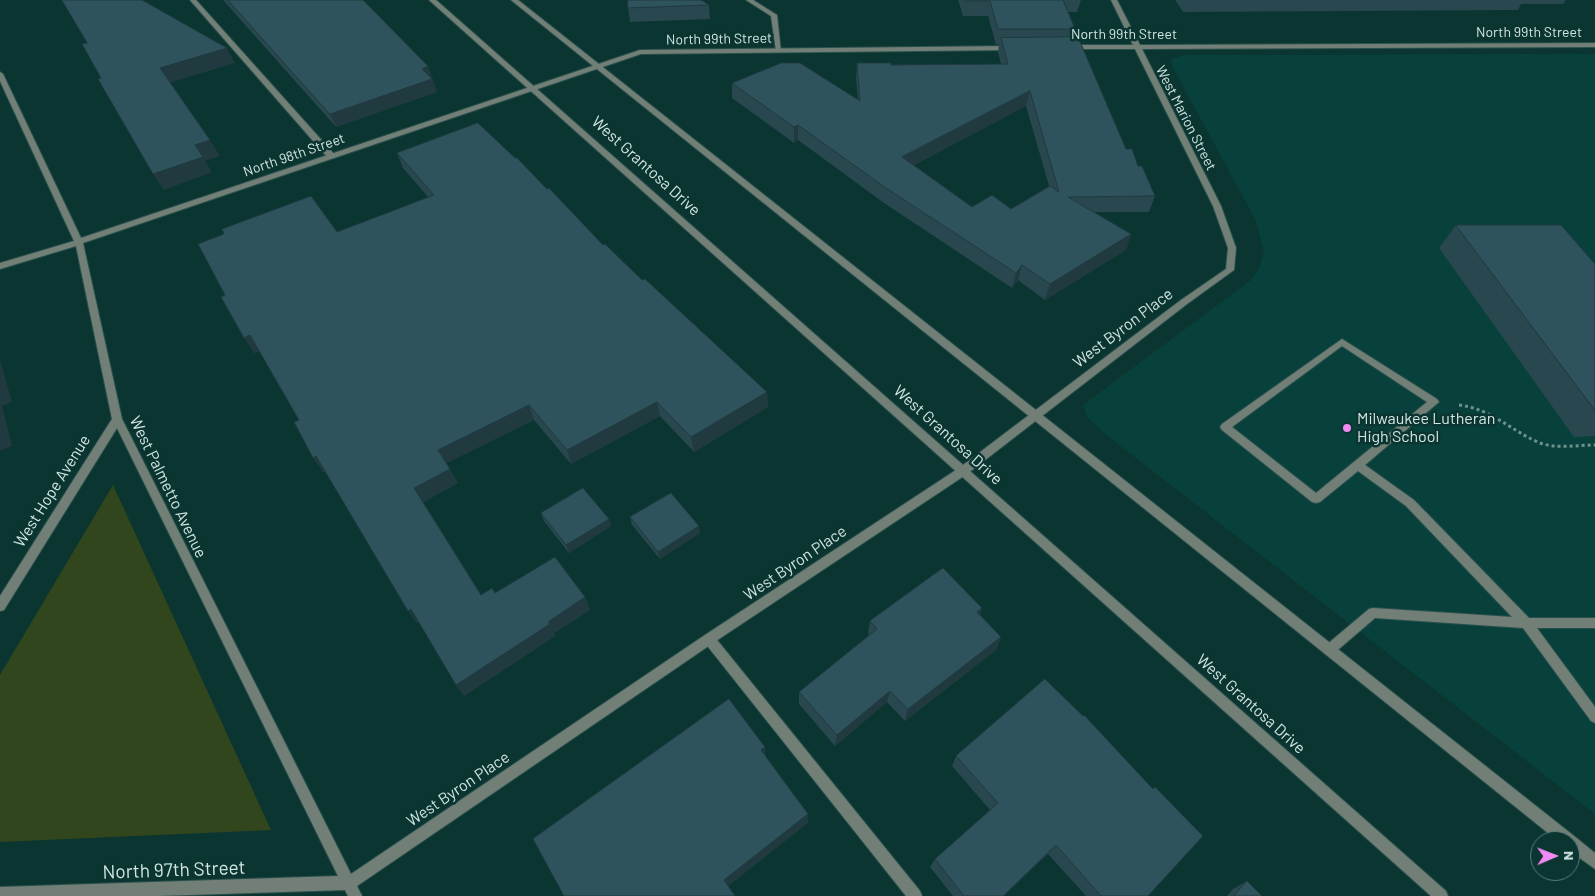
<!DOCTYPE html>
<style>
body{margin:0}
#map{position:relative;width:1595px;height:896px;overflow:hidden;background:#0b3531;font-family:Barlow,sans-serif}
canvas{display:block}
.north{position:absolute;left:1530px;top:831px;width:50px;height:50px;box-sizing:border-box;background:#0b3531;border:1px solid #5a7c78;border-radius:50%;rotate:89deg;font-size:14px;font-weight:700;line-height:20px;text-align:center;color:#d1e6e3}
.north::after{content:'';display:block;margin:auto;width:18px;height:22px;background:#f28af3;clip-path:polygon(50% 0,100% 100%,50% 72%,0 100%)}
</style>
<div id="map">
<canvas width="1595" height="896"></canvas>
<div class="north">N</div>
</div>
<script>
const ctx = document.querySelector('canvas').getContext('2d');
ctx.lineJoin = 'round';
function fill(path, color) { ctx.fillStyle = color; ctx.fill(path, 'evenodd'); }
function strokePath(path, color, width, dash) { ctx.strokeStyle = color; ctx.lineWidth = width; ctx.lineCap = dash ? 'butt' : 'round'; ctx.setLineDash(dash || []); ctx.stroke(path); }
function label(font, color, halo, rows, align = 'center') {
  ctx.font = font + ' Barlow,sans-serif'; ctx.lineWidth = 5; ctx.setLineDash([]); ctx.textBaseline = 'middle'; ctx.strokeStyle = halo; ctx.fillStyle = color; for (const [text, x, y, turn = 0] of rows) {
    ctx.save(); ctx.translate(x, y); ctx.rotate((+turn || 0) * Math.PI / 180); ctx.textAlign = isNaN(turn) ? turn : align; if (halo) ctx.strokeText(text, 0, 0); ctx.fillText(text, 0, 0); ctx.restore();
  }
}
fill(new Path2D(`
 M 1595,54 L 1595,814 L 1110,438 L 1088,418 L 1083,405 L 1251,280 L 1260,266 L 1264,252 L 1256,221 L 1172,66 L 1171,59 L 1185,55 Z`), '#08413c');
fill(new Path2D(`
 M 113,485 L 271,830 L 0,842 L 0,675 Z`), '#32461e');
const service = new Path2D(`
 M 190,0 L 196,0 L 334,154 L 334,158 L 328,158 Z
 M 746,0 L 753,0 L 777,15 L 781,52 L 776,51 L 771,16 Z
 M 1342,339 L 1437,399 L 1439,402 L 1365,465 L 1414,500 L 1529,618 L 1595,618 L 1595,628 L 1537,628 L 1595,707 L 1595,723 L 1591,721 L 1523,628 L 1375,618 L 1333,654 L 1329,655 L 1325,654 L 1323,650 L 1325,646 L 1369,609 L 1373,608 L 1512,617 L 1406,506 L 1358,471 L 1320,502 L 1316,503 L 1312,502 L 1222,430 L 1220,427 L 1222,424 ZM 1342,346 L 1427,402 L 1316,493 L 1232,427 Z
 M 709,634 L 713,635 L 920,891 L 922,896 L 906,896 L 705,643 L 703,639 L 705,635 Z`);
const minor = new Path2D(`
 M 1111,0 L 1117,0 L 1140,45 L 1595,43 L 1595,47 L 1142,49 L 1221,206 L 1236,248 L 1234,270 L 1187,304 L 967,474 L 713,643 L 357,886 L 362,896 L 348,896 L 345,890 L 158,896 L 0,896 L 0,887 L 338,876 L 117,428 L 4,610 L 0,611 L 0,596 L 112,419 L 76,246 L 0,269 L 0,263 L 74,241 L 0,81 L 0,72 L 3,74 L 81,238 L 640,50 L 1012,46 L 1015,48 L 1012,50 L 641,54 L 83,243 L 122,419 L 351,874 L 705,635 L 959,468 L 1181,300 L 1226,269 L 1228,248 L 1213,206 L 1135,49 L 1071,49 L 1068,47 L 1071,45 L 1133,45 Z`);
const tertiary = new Path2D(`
 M 429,0 L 436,0 L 1446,891 L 1448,896 L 1431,896 Z
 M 511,0 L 518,0 L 1574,836 L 1595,853 L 1595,869 L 1570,851 L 1570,841 L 1558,841 Z`);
strokePath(service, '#2b514d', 2);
strokePath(minor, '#2b514d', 2);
strokePath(tertiary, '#2b514d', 2);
strokePath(new Path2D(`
 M 1459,405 C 1492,409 1511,431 1540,443 C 1557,449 1578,445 1595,445`), '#70908c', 3, [3, 3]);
fill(service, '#727f77');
fill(minor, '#727f77');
fill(tertiary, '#727f77');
fill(new Path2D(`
 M 223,0 L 363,0 L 428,66 L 437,92 L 336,127 Z
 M 958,0 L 1081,0 L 1077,12 L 1068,12 L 1075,29 L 1073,37 L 1126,149 L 1138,166 L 1155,196 L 1149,212 L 1094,212 L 1131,234 L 1126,250 L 1045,300 L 1018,280 L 1012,288 L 884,203 L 798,140 L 794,143 L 732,98 L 732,83 L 858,100 L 856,78 L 857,63 L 891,65 L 1001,64 L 998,52 L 999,44 L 996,45 L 988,16 L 963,16 ZM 1026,106 L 1049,186 L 1011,209 L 972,207 L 914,165 Z
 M 1175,0 L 1566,0 L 1563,4 L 1521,4 L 1518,10 L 1183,12 Z
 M 709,5 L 710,19 L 630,22 L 628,8 Z
 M 397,153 L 603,245 L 767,392 L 768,407 L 694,452 L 660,416 L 571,464 L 534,420 L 446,463 L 458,483 L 423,502 L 481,595 L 495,593 L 585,597 L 590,610 L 554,633 L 555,636 L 464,696 L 456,685 L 419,622 L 417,623 L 325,471 L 323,472 L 299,420 L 259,351 L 254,353 L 225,295 L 337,232 L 428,197 L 403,168 Z
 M 1456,225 L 1595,264 L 1595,436 L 1574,437 L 1439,248 Z
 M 541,513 L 609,519 L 611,526 L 569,553 L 544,521 Z
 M 630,517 L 700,533 L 660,559 L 632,525 Z
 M 982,608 L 980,615 L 1001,637 L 996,650 L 905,721 L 887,702 L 835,746 L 799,704 L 799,692 L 869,635 L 868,634 L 870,621 Z
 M 956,756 L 1148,896 L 1086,896 L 1048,854 L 1004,896 L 953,896 L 930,867 L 935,859 L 990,810 L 952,766 Z
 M 1247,881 L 1262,896 L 1227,896 L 1233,889 Z`), '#28474f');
fill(new Path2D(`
 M 227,48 L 235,63 L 169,83 L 160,68 Z
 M 428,66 L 437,92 L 336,127 L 330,114 L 422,69 Z
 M 1030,91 L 1026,106 L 900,172 L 902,157 Z
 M 798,125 L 798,140 L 794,143 L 794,127 Z
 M 210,140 L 220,156 L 205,161 L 212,172 L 164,190 L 153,174 L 195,145 Z
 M 1131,234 L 1126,250 L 1045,300 L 1050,284 Z
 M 1022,265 L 1018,280 L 1012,288 L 1016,273 Z
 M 250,335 L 260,350 L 254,353 L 244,338 Z
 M 0,360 L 12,402 L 2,406 L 12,446 L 0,451 Z
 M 767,392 L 768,407 L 694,452 L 691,437 Z
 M 657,402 L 660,416 L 571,464 L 567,450 Z
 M 529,405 L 534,420 L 445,464 L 438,450 Z
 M 316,456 L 326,470 L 323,472 L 313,458 Z
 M 450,469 L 458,483 L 422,502 L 414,488 Z
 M 609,519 L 611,526 L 569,553 L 566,545 Z
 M 699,526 L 700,533 L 660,559 L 658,552 Z
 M 585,597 L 590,610 L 554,633 L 555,636 L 464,696 L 456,685 L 548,622 Z
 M 982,608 L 977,622 L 977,612 Z
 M 411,609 L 420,621 L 417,623 L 408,611 Z
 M 1001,637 L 996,650 L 905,721 L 908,709 Z
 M 890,691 L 887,702 L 835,746 L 837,735 Z
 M 765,747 L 766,758 L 761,750 Z
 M 808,814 L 808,823 L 726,888 L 724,880 Z
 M 1056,845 L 1048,854 L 1004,896 L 1003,896 Z`), '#203a40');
const building = new Path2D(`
 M 62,0 L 142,0 L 227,48 L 160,68 L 210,140 L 195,145 L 203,157 L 153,174 L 98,79 L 101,78 L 82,44 L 87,43 Z
 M 228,0 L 363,0 L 428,66 L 422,69 L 432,79 L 330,114 Z
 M 628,0 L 701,0 L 709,5 L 628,8 Z
 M 965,0 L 1063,0 L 1075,29 L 998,29 L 990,1 L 966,1 Z
 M 1078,37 L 1126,149 L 1132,149 L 1138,166 L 1142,166 L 1155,196 L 1068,197 L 1131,234 L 1050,284 L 1022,265 L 1016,273 L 886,188 L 798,125 L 794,127 L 732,83 L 781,63 L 800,63 L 860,101 L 857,63 L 891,63 L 891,65 L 1008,64 L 1001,38 ZM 1030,91 L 1059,192 L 1050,186 L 1011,209 L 992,195 L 972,207 L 902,157 Z
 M 478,123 L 515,158 L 517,158 L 547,189 L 549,188 L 603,245 L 605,244 L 642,280 L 645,279 L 767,392 L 691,437 L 657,402 L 567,450 L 529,405 L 438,450 L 450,469 L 414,488 L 481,595 L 492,588 L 495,593 L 555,557 L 585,597 L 548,622 L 550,624 L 456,685 L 411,609 L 408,611 L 316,456 L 313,458 L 294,422 L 299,420 L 250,335 L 244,338 L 221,297 L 225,295 L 198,244 L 224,234 L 222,229 L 311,196 L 337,232 L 434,195 L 397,153 Z
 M 1456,225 L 1561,225 L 1595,264 L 1595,410 Z
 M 583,488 L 609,519 L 566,545 L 541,513 Z
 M 671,493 L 699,526 L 658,552 L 630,517 Z
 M 943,568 L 982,608 L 977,612 L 1001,637 L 908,709 L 890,691 L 837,735 L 799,692 L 877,629 L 870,621 Z
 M 1045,679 L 1083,716 L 1084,715 L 1153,789 L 1155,787 L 1203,836 L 1148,896 L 1101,896 L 1056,845 L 1003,896 L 964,896 L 935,859 L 998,803 L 956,756 Z
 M 729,699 L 765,747 L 761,750 L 808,814 L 724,880 L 735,896 L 564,896 L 533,839 Z
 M 1247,881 L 1262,896 L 1234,896 Z`);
fill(building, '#2e535c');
strokePath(building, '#203a40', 1);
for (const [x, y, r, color] of [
 [1347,428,5,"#f28af3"]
]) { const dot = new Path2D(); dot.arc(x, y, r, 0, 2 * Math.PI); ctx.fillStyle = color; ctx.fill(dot); strokePath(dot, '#0b3531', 2); }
label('14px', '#d1e6e3', '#0b3531', [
 ["North 99th Street",1529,32],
 ["North 99th Street",1124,34],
 ["North 99th Street",719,39,-1],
 ["West Marion Street",1186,118,63],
 ["North 98th Street",294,155,-19]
]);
label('16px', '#d1e6e3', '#0b3531', [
 ["West Grantosa Drive",646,166,42],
 ["West Byron Place",1123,328,-37],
 ["West Grantosa Drive",948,435,42],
 ["West Palmetto Avenue",168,487,64],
 ["West Hope Avenue",52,491,-58],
 ["West Byron Place",795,563,-34],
 ["West Grantosa Drive",1251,704,42],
 ["West Byron Place",458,789,-34]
]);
label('16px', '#d1e6e3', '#0b3531', [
 ["Milwaukee Lutheran",1357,419],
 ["High School",1357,437]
], 'left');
label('19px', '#d1e6e3', '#0b3531', [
 ["North 97th Street",174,870,-2]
]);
</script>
